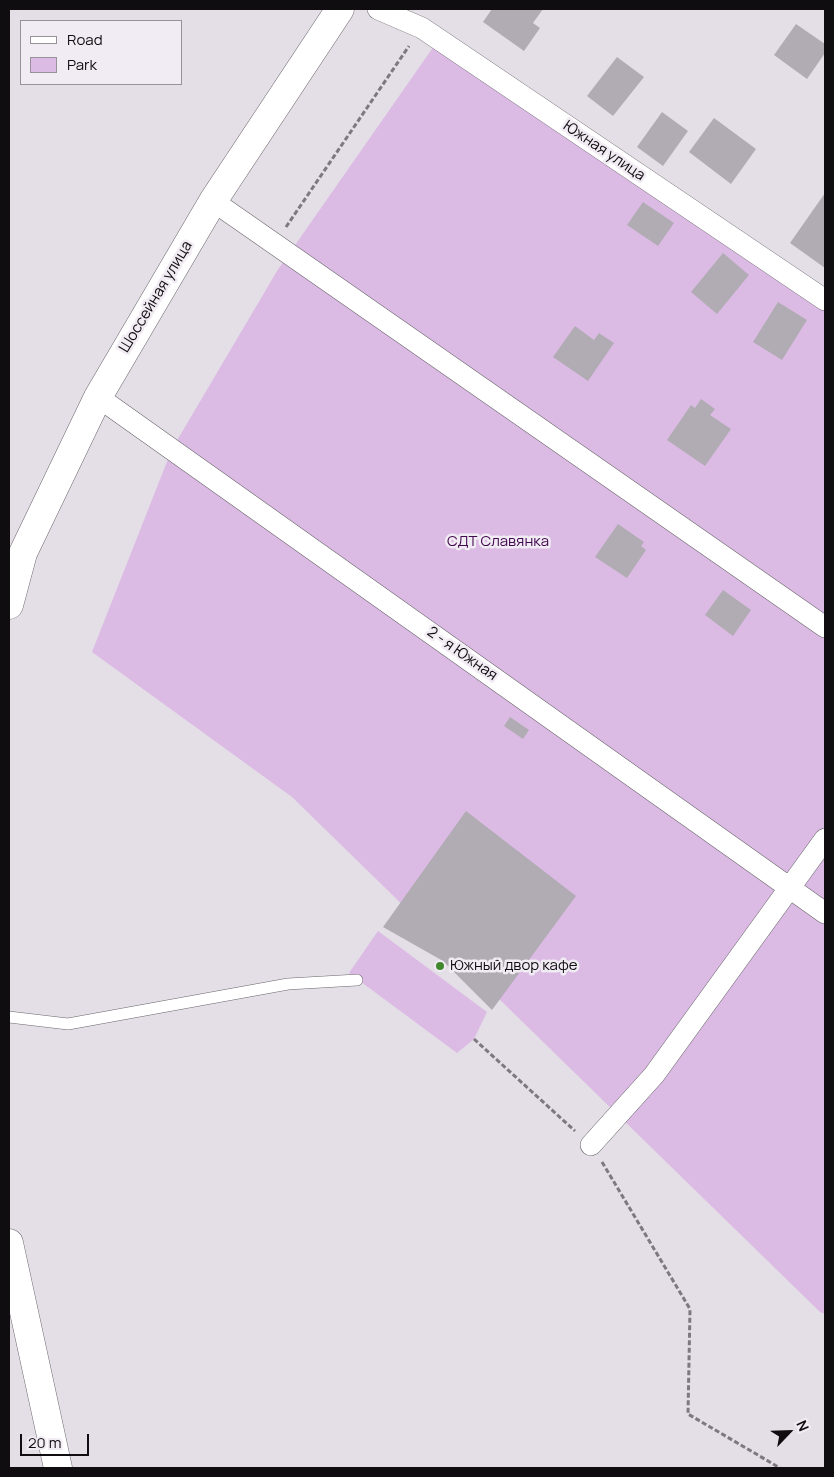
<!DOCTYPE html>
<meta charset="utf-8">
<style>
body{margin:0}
#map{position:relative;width:834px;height:1477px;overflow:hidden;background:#e4dee6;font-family:Manrope,sans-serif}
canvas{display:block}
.frame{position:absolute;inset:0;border:10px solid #0f0d10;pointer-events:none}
.legend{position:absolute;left:20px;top:20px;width:162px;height:65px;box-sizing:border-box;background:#f1ebf3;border:1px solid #979298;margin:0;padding:6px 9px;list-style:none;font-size:15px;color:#0f0d10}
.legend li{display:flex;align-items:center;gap:10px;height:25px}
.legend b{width:25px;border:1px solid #979298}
.north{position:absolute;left:764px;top:1407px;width:50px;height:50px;-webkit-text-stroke:4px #f1ebf3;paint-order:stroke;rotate:66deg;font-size:14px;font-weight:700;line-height:20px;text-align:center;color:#0f0d10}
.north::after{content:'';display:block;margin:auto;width:18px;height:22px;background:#0f0d10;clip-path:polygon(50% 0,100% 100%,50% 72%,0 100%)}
.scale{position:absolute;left:20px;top:1434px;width:69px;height:22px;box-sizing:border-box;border:2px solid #0f0d10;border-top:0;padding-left:6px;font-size:15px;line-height:18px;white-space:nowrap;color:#0f0d10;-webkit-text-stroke:4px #f1ebf3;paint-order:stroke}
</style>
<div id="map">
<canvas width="834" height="1477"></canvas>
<div class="frame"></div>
<ul class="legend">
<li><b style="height:6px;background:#fff"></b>Road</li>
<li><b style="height:14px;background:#dbbbe4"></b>Park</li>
</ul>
<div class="north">N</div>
<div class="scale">20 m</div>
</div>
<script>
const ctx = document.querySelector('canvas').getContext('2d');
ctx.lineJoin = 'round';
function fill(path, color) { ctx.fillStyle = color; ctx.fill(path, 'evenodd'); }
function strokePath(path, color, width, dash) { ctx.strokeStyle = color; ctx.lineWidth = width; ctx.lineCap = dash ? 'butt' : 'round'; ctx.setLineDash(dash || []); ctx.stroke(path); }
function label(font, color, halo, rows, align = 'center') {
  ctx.font = font + ' Manrope,sans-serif'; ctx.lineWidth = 5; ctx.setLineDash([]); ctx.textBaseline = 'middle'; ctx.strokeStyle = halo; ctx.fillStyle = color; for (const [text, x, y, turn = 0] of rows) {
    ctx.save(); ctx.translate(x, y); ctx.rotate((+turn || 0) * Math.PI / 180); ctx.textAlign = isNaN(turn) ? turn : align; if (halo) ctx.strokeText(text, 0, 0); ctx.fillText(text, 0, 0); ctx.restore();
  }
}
fill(new Path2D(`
 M 434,46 L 825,304 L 825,1314 L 820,1312 L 292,797 L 92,652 L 172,449 L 277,271 Z
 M 378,931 L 487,1012 L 474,1039 L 457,1053 L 349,973 Z`), '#dbbbe4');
fill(new Path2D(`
 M 492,9 L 543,9 L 533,23 L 540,28 L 524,51 L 483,22 Z
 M 796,24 L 825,44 L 825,53 L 807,79 L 774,55 Z
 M 617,57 L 644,77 L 613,116 L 587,96 Z
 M 662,112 L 688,131 L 663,166 L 637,147 Z
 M 714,118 L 756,149 L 731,184 L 689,152 Z
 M 825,193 L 825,268 L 790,243 Z
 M 643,202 L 674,223 L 658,246 L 627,225 Z
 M 723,253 L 749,275 L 717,314 L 691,292 Z
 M 778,302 L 807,320 L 782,360 L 753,342 Z
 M 575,326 L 594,340 L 599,333 L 614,343 L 588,381 L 553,357 Z
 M 701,399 L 715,409 L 710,415 L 731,429 L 705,466 L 667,440 L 691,405 L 695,408 Z
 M 618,524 L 644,542 L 641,546 L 646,550 L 627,578 L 595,557 Z
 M 723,590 L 751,610 L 733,636 L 705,615 Z
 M 510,717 L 529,730 L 523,739 L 504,726 Z
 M 466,811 L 576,896 L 492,1010 L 443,961 L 383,927 Z`), '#b1acb3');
const lane = new Path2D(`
 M 9,1017 L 68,1024 L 288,984 L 357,980`);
const street = new Path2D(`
 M 378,9 L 422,28 L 825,300
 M 213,201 L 825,627
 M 98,397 L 825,913
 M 591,1145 L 654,1075 L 825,839`);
const secondary = new Path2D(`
 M 9,605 L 23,553 L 98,397 L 213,201 L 340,9
 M 9,1243 L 58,1468`);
strokePath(lane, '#6b666c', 12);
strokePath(street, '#6b666c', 22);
strokePath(secondary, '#6b666c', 29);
strokePath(new Path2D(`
 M 286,227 L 409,46
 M 474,1039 L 575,1131
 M 602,1162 L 690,1309 L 688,1414 L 780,1468`), '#7d797f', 3, [5, 2.5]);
strokePath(lane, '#fff', 11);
strokePath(street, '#fff', 21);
strokePath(secondary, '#fff', 28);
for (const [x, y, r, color] of [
 [440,966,5,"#41872d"]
]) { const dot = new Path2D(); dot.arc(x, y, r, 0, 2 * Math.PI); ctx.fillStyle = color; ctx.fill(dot); strokePath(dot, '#f1ebf3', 2); }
label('15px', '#0f0d10', '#f1ebf3', [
 ["Южная улица",604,151,34],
 ["Шоссейная улица",156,297,-59],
 ["2 - я Южная",462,654,35]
]);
label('15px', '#430950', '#f1ebf3', [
 ["СДТ Славянка",498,542]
]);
label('15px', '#0f0d10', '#f1ebf3', [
 ["Южный двор кафе",450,966]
], 'left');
</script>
